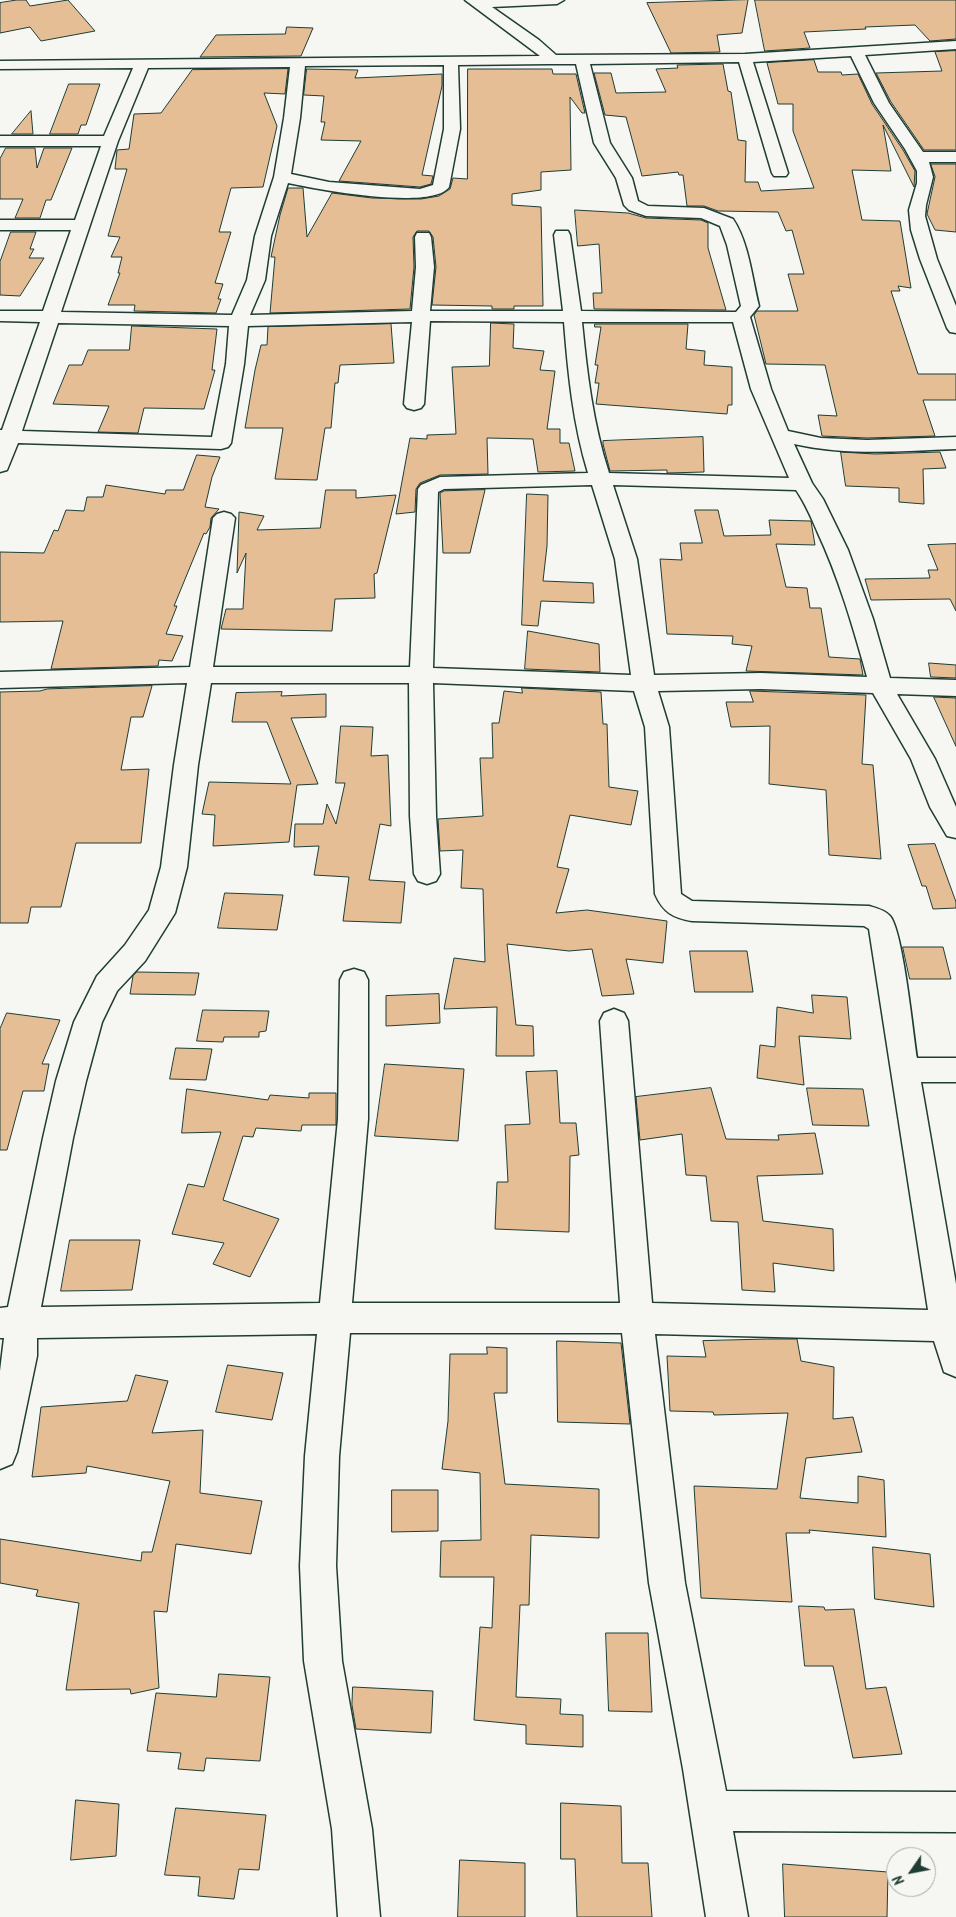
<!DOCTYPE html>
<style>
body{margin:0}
#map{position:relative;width:956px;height:1917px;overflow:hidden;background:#f6f6f2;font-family:Kalam,sans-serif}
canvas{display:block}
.north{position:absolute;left:886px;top:1847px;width:50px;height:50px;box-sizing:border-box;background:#f6f6f2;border:1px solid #a0aca6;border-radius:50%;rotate:237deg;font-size:14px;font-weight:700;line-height:20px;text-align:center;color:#1f3d34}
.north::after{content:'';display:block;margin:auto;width:18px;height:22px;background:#1f3d34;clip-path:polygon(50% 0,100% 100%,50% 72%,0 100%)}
</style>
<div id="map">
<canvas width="956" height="1917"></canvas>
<div class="north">N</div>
</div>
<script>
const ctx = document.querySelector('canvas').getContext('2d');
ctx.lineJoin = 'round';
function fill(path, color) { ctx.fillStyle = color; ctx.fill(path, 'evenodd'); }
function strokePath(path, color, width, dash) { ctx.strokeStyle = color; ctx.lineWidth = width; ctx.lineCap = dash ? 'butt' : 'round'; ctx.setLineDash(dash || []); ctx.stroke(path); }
const building = new Path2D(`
 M 17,0 L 26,0 L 30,6 L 68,0 L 95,31 L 41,41 L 30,27 L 0,33 L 0,3 Z
 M 748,0 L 742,33 L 717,35 L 720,52 L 671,53 L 647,3 Z
 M 755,0 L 956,0 L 956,39 L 930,41 L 915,25 L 865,27 L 866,29 L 804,32 L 810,48 L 765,51 Z
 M 287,27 L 313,28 L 301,56 L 200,57 L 216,35 L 285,34 Z
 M 956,51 L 956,150 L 924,150 L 891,102 L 876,73 L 942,71 L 935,52 Z
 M 814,60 L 818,72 L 841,72 L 842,75 L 858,74 L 872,104 L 903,150 L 915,171 L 914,187 L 883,125 L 891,171 L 852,170 L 862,220 L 900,221 L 911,288 L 898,286 L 900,291 L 891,291 L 918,374 L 956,374 L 956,400 L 923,400 L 935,436 L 867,438 L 822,436 L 818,415 L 837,416 L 825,365 L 766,364 L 754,315 L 757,311 L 798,311 L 788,274 L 804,274 L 792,230 L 786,231 L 778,212 L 718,211 L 704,206 L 687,206 L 683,175 L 679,175 L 678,172 L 642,176 L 626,117 L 605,115 L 594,73 L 611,73 L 616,93 L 666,92 L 656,69 L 678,68 L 677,65 L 723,64 L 728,91 L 731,92 L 738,140 L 746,141 L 745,182 L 758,182 L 761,191 L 814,188 L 793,131 L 793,104 L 778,104 L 767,63 Z
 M 288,69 L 285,94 L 264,93 L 277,126 L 263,187 L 231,188 L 219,232 L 231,232 L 215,283 L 223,284 L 218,299 L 221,299 L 216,313 L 134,311 L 135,305 L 108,305 L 120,273 L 118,273 L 122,257 L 111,257 L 120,237 L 108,236 L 127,169 L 115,169 L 117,150 L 129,149 L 134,114 L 161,113 L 192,70 Z
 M 307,69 L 358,70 L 355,78 L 442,74 L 442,86 L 422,175 L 433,176 L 431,184 L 420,187 L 339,181 L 361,141 L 321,140 L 325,122 L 321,122 L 324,96 L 304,95 Z
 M 468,69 L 552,69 L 553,74 L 576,74 L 585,113 L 582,113 L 570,97 L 571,170 L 541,172 L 541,190 L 512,194 L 512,205 L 541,207 L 543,306 L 514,306 L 514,309 L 492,309 L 492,306 L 432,305 L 436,267 L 433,237 L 429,231 L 417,231 L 413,237 L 414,267 L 410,309 L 270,313 L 275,257 L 271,257 L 280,215 L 288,188 L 303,188 L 307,237 L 332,193 L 372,198 L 421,199 L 439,196 L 450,189 L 453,178 L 467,179 Z
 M 69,84 L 100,84 L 86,125 L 81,125 L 78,134 L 50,134 Z
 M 31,111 L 33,134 L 12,134 Z
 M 6,148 L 35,148 L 37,168 L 44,148 L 72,148 L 51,200 L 46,200 L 40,218 L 15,218 L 23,199 L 0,199 L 0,159 Z
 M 931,164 L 956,164 L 956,232 L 935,230 L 927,214 L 935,177 Z
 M 575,210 L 628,213 L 646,218 L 701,220 L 708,223 L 708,248 L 726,310 L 594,309 L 593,293 L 602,293 L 599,244 L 578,246 Z
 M 11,232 L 36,232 L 30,249 L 34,249 L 29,258 L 44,258 L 20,296 L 0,295 L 0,262 Z
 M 491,323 L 514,324 L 513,348 L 544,351 L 540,370 L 555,371 L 547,429 L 560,429 L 560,443 L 569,443 L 575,471 L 538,472 L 533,439 L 487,438 L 488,474 L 440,475 L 420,483 L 416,489 L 415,512 L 396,514 L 410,438 L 427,439 L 427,435 L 456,434 L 452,367 L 489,366 Z
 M 391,324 L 394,363 L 340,365 L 338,383 L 335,383 L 331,428 L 325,428 L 317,480 L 275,479 L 283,428 L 245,428 L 255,370 L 261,345 L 267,345 L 268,327 Z
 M 595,324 L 688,324 L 686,349 L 705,351 L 704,365 L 732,367 L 732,405 L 728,405 L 727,414 L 596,404 L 599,383 L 595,383 L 598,365 L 595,365 L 601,327 L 595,327 Z
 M 132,326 L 217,329 L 212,370 L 215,370 L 204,409 L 144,408 L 138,433 L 98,432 L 109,406 L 53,404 L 69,365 L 82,365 L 88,350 L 129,350 Z
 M 703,437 L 704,472 L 667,473 L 667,470 L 610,471 L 603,444 L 603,441 Z
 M 841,452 L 875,454 L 940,452 L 946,468 L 923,469 L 924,504 L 899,502 L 899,488 L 846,486 Z
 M 197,455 L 220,457 L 212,477 L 205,507 L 219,509 L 211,518 L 210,527 L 206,534 L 204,533 L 174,606 L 177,606 L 166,634 L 183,636 L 172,661 L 159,660 L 158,666 L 51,669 L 63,621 L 0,622 L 0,552 L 44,553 L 54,530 L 58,531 L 66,510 L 84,511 L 87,497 L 103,497 L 106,485 L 165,494 L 166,490 L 183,490 Z
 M 326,490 L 356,490 L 356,498 L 396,495 L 377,573 L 374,574 L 375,598 L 335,599 L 332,631 L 221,629 L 226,609 L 243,609 L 246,553 L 237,573 L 239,512 L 264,516 L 257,530 L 320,528 Z
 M 485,490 L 470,553 L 443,553 L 440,493 L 444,491 Z
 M 527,494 L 548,495 L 547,546 L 543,581 L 593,583 L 594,603 L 541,601 L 538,626 L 522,625 Z
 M 695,510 L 718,510 L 724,536 L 771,535 L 769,520 L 811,521 L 815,545 L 776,544 L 786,587 L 807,588 L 810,608 L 821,608 L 829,657 L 860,659 L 863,675 L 746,671 L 752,646 L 732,644 L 733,636 L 667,634 L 660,559 L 682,560 L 680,543 L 702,543 Z
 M 956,544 L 956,611 L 950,599 L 871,600 L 865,579 L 930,578 L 928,570 L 938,570 L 928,545 Z
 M 528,631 L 599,644 L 600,672 L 525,669 Z
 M 929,663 L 956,665 L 956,678 L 931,677 Z
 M 152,686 L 143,717 L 131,717 L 121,770 L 149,769 L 141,843 L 76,843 L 61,907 L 31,907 L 28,923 L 0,923 L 0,692 L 40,691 L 47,689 Z
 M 522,688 L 601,692 L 603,724 L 607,724 L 609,787 L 638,791 L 631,825 L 570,815 L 557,867 L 569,869 L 556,913 L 587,910 L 667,921 L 663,963 L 626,959 L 634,994 L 602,996 L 592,949 L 569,951 L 507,944 L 516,1025 L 533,1026 L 534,1056 L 496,1056 L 497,1007 L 444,1009 L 454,958 L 485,962 L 483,889 L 461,888 L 463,850 L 440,851 L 438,819 L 483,816 L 480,758 L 493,758 L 492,723 L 499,723 L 504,691 L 522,693 Z
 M 750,691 L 866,695 L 862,764 L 873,765 L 881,859 L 829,855 L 826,790 L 769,784 L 770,726 L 731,727 L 726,702 L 753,702 Z
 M 282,692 L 281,696 L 326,694 L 326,717 L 291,718 L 318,784 L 297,785 L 289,842 L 213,846 L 215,815 L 202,814 L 209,782 L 291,784 L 267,722 L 232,722 L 236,693 Z
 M 934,697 L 956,698 L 956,746 Z
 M 341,726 L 373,727 L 371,756 L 388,755 L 391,826 L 380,824 L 369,880 L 405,882 L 401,923 L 343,921 L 349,877 L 314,875 L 319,846 L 294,847 L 295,824 L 323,824 L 327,804 L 336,824 L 345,783 L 336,783 Z
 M 935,844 L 956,902 L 956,908 L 933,909 L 926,886 L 922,886 L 908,845 Z
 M 225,893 L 283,895 L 277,930 L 218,928 Z
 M 903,947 L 943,947 L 951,979 L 910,979 Z
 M 690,951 L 747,951 L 753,992 L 695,992 Z
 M 137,972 L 199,973 L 195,995 L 130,994 L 133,976 Z
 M 439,994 L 440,1023 L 386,1026 L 386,996 Z
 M 812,995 L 847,997 L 851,1039 L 799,1036 L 804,1085 L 757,1078 L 760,1045 L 775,1047 L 777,1007 L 813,1013 Z
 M 203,1010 L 269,1011 L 266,1031 L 259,1032 L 259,1037 L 224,1037 L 223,1042 L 197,1041 Z
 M 7,1013 L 60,1020 L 42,1064 L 49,1064 L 44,1091 L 23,1091 L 7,1150 L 0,1150 L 0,1029 Z
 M 176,1048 L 212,1049 L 206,1080 L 170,1079 Z
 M 385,1064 L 464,1069 L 458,1141 L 375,1136 Z
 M 557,1071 L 560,1123 L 576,1123 L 579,1155 L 570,1156 L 569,1232 L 495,1229 L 497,1182 L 508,1182 L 505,1125 L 530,1124 L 526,1072 Z
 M 711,1088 L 726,1139 L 779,1140 L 778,1135 L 815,1133 L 823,1174 L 757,1176 L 763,1221 L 833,1229 L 834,1271 L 773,1263 L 775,1292 L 742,1290 L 738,1222 L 711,1221 L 706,1176 L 686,1175 L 682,1134 L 640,1140 L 636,1097 Z
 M 807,1088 L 863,1089 L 869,1126 L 813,1125 Z
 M 187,1089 L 268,1100 L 270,1095 L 309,1098 L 309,1093 L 336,1093 L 336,1125 L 302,1125 L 301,1131 L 256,1128 L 253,1137 L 243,1136 L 223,1200 L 279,1219 L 250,1277 L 213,1264 L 224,1243 L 172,1234 L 188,1184 L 204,1187 L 221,1132 L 182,1133 Z
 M 70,1240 L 140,1240 L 132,1290 L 61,1291 Z
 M 768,1339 L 797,1339 L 801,1361 L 834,1367 L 833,1419 L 853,1417 L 862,1452 L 806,1458 L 800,1498 L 858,1503 L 858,1476 L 884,1480 L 886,1537 L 809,1530 L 810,1533 L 786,1533 L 792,1602 L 701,1598 L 694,1486 L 777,1489 L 788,1413 L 714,1415 L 713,1412 L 670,1411 L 667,1356 L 706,1357 L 703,1341 Z
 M 557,1341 L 621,1343 L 630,1424 L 558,1422 Z
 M 487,1347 L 507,1348 L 507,1393 L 494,1393 L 505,1484 L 599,1489 L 599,1538 L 531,1535 L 529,1605 L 520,1605 L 516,1697 L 561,1699 L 560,1714 L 583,1715 L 583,1747 L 526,1744 L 526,1725 L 474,1720 L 480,1627 L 492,1628 L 494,1577 L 440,1577 L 441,1541 L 481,1540 L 480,1473 L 442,1469 L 448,1421 L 450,1354 L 487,1354 Z
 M 228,1365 L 283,1373 L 272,1420 L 216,1412 Z
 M 136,1375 L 168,1381 L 152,1433 L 203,1430 L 200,1493 L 262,1501 L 251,1554 L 176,1544 L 167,1612 L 154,1611 L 159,1688 L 131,1694 L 130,1689 L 66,1690 L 79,1603 L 36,1596 L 38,1590 L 0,1583 L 0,1539 L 141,1561 L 142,1552 L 152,1552 L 170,1481 L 87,1466 L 86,1473 L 32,1477 L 41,1407 L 127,1401 Z
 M 392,1490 L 438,1490 L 438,1531 L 392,1532 Z
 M 873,1547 L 930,1554 L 934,1607 L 875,1599 Z
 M 799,1606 L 824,1607 L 825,1610 L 854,1609 L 866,1689 L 886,1687 L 902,1754 L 853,1758 L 833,1666 L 805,1666 Z
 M 606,1633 L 648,1633 L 652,1712 L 609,1711 Z
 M 219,1674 L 270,1677 L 260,1761 L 206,1758 L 204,1771 L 178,1769 L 181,1753 L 147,1751 L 156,1693 L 216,1697 Z
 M 353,1687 L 433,1691 L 431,1733 L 356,1729 L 352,1705 Z
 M 76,1800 L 119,1804 L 116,1856 L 71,1860 Z
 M 561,1803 L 621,1806 L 622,1863 L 648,1863 L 652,1917 L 577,1917 L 575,1859 L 561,1859 Z
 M 176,1808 L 266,1815 L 259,1870 L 239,1869 L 234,1899 L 198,1896 L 200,1877 L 165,1875 Z
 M 460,1860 L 525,1863 L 525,1917 L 458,1917 Z
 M 783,1864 L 888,1872 L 887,1917 L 785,1917 Z`);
fill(building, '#e5be95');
strokePath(building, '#1f3d34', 1);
const street = new Path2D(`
 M 465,0 L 564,0 L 557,4 L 492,7 L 539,40 L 556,55 L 745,54 L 956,41 L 956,49 L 865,55 L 889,103 L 923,152 L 956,152 L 956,162 L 929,162 L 933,177 L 926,205 L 925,216 L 937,259 L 956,306 L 956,333 L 950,332 L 947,328 L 920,259 L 911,230 L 909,210 L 917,183 L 917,171 L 905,149 L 874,103 L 851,56 L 753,62 L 788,173 L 786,176 L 774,176 L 772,173 L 739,62 L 590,64 L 610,143 L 632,178 L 638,201 L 648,206 L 704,208 L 733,219 C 749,243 752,278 759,306 L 750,317 L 771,389 L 788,431 L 821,438 L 867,440 L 956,437 L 956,449 C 902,451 847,456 794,444 L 812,483 L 823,499 L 848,550 L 873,619 L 890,678 L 956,680 L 956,696 L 897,694 L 935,759 L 956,807 L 956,838 L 947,836 L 930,807 L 911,759 L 873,693 L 761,689 L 658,691 L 669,727 L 681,894 L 692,901 L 869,906 C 876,908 885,910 890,916 C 903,931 913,1033 917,1058 L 956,1058 L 956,1082 L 921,1082 L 956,1284 L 956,1377 L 944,1372 L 934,1341 L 655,1334 L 685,1583 L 726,1791 L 956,1792 L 956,1832 L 733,1831 L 748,1917 L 706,1917 L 683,1769 L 649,1583 L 622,1333 L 350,1333 L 339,1456 L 336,1566 L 342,1661 L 372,1829 L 380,1917 L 338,1917 L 332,1829 L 304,1661 L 300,1566 L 305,1456 L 317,1334 L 37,1338 L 37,1356 L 17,1452 L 12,1464 L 0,1469 L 0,1371 L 4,1338 L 0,1338 L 0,1308 L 8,1307 L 43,1138 L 56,1081 L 74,1022 L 97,976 L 125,945 L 149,910 L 161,867 L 174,765 L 187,683 L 0,688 L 0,672 L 190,667 L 213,518 L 217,514 L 224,512 L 231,514 L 235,518 L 213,667 L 410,667 L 418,489 L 421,485 L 440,477 L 588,473 C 573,424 568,373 564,322 L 430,321 L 424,404 L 421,408 L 414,410 L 407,408 L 404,404 L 412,322 L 248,326 L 244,364 L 231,443 L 228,447 L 221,449 L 18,443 L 7,470 L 0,472 L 0,430 L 2,430 L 40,322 L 0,321 L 0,311 L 43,311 L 71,230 L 0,230 L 0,220 L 75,220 L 101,146 L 0,146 L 0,136 L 104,136 L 133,68 L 0,69 L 0,61 L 540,56 ZM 549,64 L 576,64 L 594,143 L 616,178 L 624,205 L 629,210 L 646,216 L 701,218 L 720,226 L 727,245 L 741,306 L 736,312 L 581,311 L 570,235 L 568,231 L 556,231 L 554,235 L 563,311 L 430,311 L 434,267 L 431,237 L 429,233 L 417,233 L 415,237 L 416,267 L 412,311 L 250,315 L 265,280 L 271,236 L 288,183 C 316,189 432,211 449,187 L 460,129 L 458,65 ZM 444,65 L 444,129 L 433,185 L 420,189 L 329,182 L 291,174 L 300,118 L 305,66 ZM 290,67 L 284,118 L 274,177 L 255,236 L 247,280 L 232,315 L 61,312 L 118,141 L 148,68 ZM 582,322 L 733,322 L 751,389 L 789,478 L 609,473 C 593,424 587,373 582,322 ZM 58,323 L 229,326 L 226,364 L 212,437 L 22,431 ZM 592,485 L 615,559 L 631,675 L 433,668 L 438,492 L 444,489 ZM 613,485 L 796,490 C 805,503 811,517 817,531 C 839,578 853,627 867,677 L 761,673 L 654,675 L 637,559 ZM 211,683 L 409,683 L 410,816 L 414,874 L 418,881 L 427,884 L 436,881 L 440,874 L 436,816 L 433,683 L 634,691 L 645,727 L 655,894 C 663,912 673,918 692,921 L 864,926 L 869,929 L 928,1310 L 652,1303 L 628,1021 L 624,1013 L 614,1009 L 604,1013 L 600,1021 L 620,1303 L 352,1303 L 368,1119 L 368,980 L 364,972 L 354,969 L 344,972 L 340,980 L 338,1119 L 320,1303 L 41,1307 L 73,1138 L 86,1081 L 102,1022 L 117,991 L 145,961 L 175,913 L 187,867 L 198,765 Z`);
strokePath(street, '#1f3d34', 3);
fill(street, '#f6f6f2');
</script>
